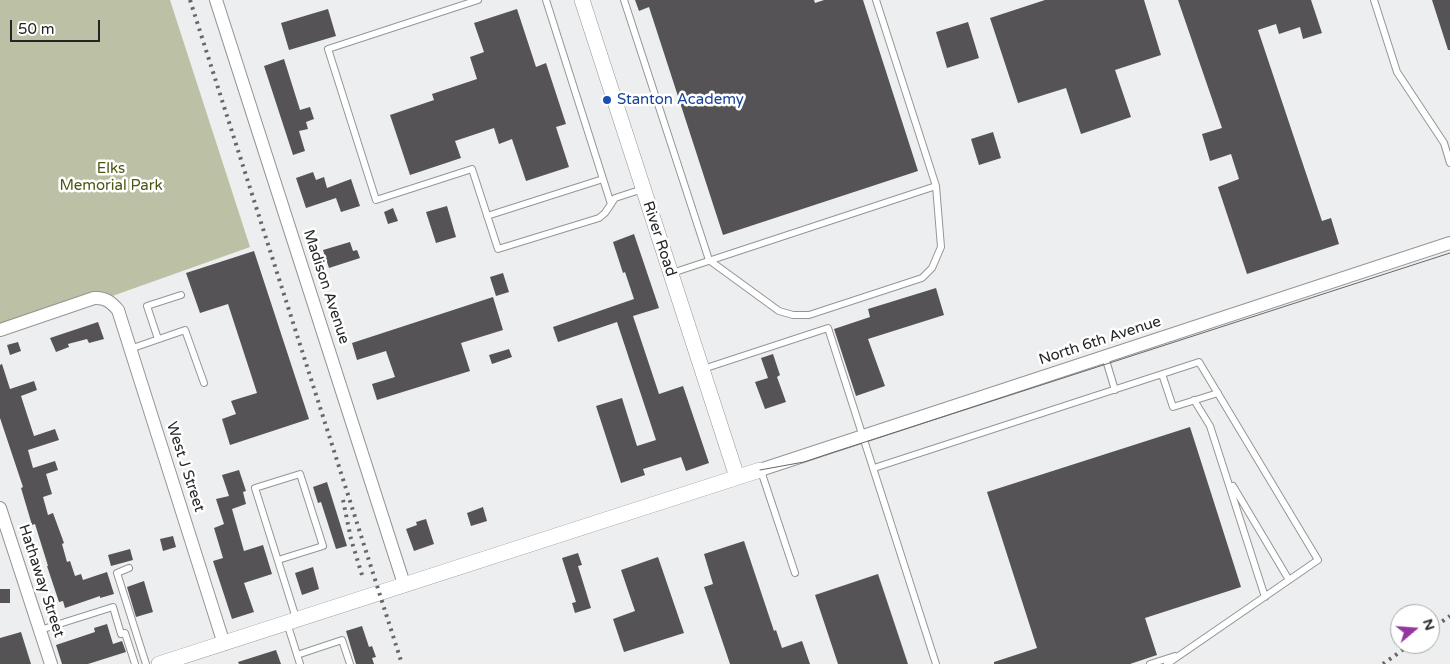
<!DOCTYPE html>
<style>
body{margin:0}
#map{position:relative;width:1450px;height:664px;overflow:hidden;background:#edeef0;font-family:"Varela Round",sans-serif}
canvas{display:block}
.north{position:absolute;left:1390px;top:604px;width:50px;height:50px;box-sizing:border-box;background:#fff;border:1px solid #a7a8a8;border-radius:50%;rotate:72deg;font-size:14px;font-weight:700;line-height:20px;text-align:center;color:#242525}
.north::after{content:'';display:block;margin:auto;width:18px;height:22px;background:#95369f;clip-path:polygon(50% 0,100% 100%,50% 72%,0 100%)}
.scale{position:absolute;left:10px;top:20px;width:90px;height:22px;box-sizing:border-box;border:2px solid #242525;border-top:0;padding-left:6px;font-size:15px;line-height:18px;white-space:nowrap;color:#242525;-webkit-text-stroke:4px #fff;paint-order:stroke}
</style>
<div id="map">
<canvas width="1450" height="664"></canvas>
<div class="north">N</div>
<div class="scale">50 m</div>
</div>
<script>
const ctx = document.querySelector('canvas').getContext('2d');
ctx.lineJoin = 'round';
function fill(path, color) { ctx.fillStyle = color; ctx.fill(path, 'evenodd'); }
function strokePath(path, color, width, dash) { ctx.strokeStyle = color; ctx.lineWidth = width; ctx.lineCap = dash ? 'butt' : 'round'; ctx.setLineDash(dash || []); ctx.stroke(path); }
function label(font, color, halo, rows, align = 'center') {
  ctx.font = font + ' "Varela Round",sans-serif'; ctx.lineWidth = 5; ctx.setLineDash([]); ctx.textBaseline = 'middle'; ctx.strokeStyle = halo; ctx.fillStyle = color; for (const [text, x, y, turn = 0] of rows) {
    ctx.save(); ctx.translate(x, y); ctx.rotate((+turn || 0) * Math.PI / 180); ctx.textAlign = isNaN(turn) ? turn : align; if (halo) ctx.strokeText(text, 0, 0); ctx.fillText(text, 0, 0); ctx.restore();
  }
}
fill(new Path2D(`
 M 0,0 L 170,0 L 250,247 L 0,336 Z`), '#bcc1a5');
fill(new Path2D(`
 M 635,0 L 814,0 L 815,3 L 824,0 L 863,0 L 918,171 L 723,235 L 649,7 L 639,11 Z
 M 1045,0 L 1144,0 L 1161,55 L 1115,70 L 1131,117 L 1081,134 L 1066,88 L 1018,103 L 990,18 Z
 M 1178,0 L 1311,0 L 1322,33 L 1303,39 L 1300,27 L 1279,34 L 1276,24 L 1258,30 L 1322,221 L 1331,218 L 1339,244 L 1247,274 L 1218,187 L 1239,179 L 1231,154 L 1210,161 L 1202,134 L 1222,128 Z
 M 1432,0 L 1450,0 L 1450,50 L 1448,50 Z
 M 328,9 L 336,36 L 289,50 L 281,23 Z
 M 517,9 L 536,67 L 546,63 L 566,124 L 556,127 L 569,167 L 526,181 L 512,139 L 499,144 L 494,128 L 455,141 L 461,158 L 410,175 L 390,115 L 434,100 L 432,94 L 477,79 L 470,57 L 484,52 L 474,23 Z
 M 968,22 L 979,58 L 947,68 L 936,32 Z
 M 284,59 L 300,110 L 310,107 L 314,119 L 306,122 L 308,129 L 299,131 L 305,151 L 293,155 L 264,66 Z
 M 993,132 L 1001,158 L 979,165 L 971,139 Z
 M 313,172 L 316,180 L 324,177 L 327,188 L 351,179 L 360,206 L 341,212 L 336,198 L 306,208 L 296,178 Z
 M 447,206 L 456,237 L 436,243 L 426,212 Z
 M 393,208 L 398,221 L 388,224 L 384,212 Z
 M 634,234 L 659,308 L 633,316 L 659,394 L 683,386 L 709,463 L 686,471 L 681,457 L 643,469 L 645,475 L 621,483 L 596,406 L 622,398 L 637,446 L 656,440 L 617,322 L 558,342 L 553,327 L 634,299 L 625,272 L 623,273 L 613,242 Z
 M 350,242 L 353,251 L 357,250 L 360,258 L 329,268 L 323,250 Z
 M 254,251 L 309,419 L 230,445 L 222,419 L 236,414 L 231,401 L 257,393 L 228,304 L 200,313 L 186,273 Z
 M 503,273 L 509,292 L 496,296 L 490,277 Z
 M 936,288 L 944,315 L 868,339 L 885,386 L 856,396 L 834,329 L 870,317 L 868,309 Z
 M 493,297 L 503,330 L 461,343 L 470,371 L 377,400 L 372,384 L 395,377 L 386,351 L 357,360 L 352,343 Z
 M 98,322 L 104,339 L 89,343 L 87,339 L 68,344 L 69,347 L 56,352 L 50,338 Z
 M 18,342 L 21,351 L 10,355 L 7,345 Z
 M 509,349 L 512,357 L 492,364 L 489,355 Z
 M 773,354 L 780,375 L 777,377 L 786,402 L 765,409 L 755,382 L 768,378 L 761,358 Z
 M 2,364 L 10,389 L 34,381 L 37,390 L 21,396 L 34,436 L 55,429 L 59,440 L 28,450 L 33,468 L 55,461 L 58,470 L 46,474 L 52,494 L 43,497 L 48,515 L 53,513 L 64,543 L 62,544 L 67,562 L 70,561 L 75,576 L 81,574 L 83,580 L 107,572 L 114,594 L 100,598 L 100,596 L 65,608 L 63,601 L 59,602 L 47,566 L 48,566 L 35,524 L 32,525 L 21,488 L 23,487 L 0,418 L 0,365 Z
 M 1190,427 L 1241,587 L 1145,618 L 1157,655 L 1130,664 L 994,664 L 994,662 L 1037,648 L 987,492 Z
 M 239,470 L 246,491 L 243,492 L 246,504 L 232,509 L 244,551 L 263,545 L 272,574 L 244,583 L 254,612 L 232,619 L 213,561 L 223,558 L 214,528 L 224,524 L 216,499 L 229,496 L 222,475 Z
 M 327,482 L 347,546 L 336,549 L 321,502 L 318,503 L 313,487 Z
 M 483,507 L 487,521 L 471,526 L 467,513 Z
 M 426,519 L 434,544 L 414,551 L 406,529 L 417,525 L 416,522 Z
 M 173,536 L 176,547 L 163,551 L 160,539 Z
 M 744,541 L 774,631 L 776,630 L 782,648 L 802,641 L 810,664 L 730,664 L 704,587 L 713,584 L 704,554 Z
 M 130,549 L 133,560 L 111,566 L 108,555 Z
 M 578,553 L 582,565 L 578,566 L 591,608 L 575,613 L 572,603 L 576,602 L 562,558 Z
 M 658,557 L 684,633 L 624,652 L 613,619 L 635,611 L 621,570 Z
 M 313,567 L 319,589 L 302,595 L 295,573 Z
 M 878,574 L 908,664 L 838,664 L 815,595 Z
 M 144,581 L 153,612 L 136,617 L 127,587 Z
 M 0,589 L 10,589 L 10,603 L 0,603 Z
 M 107,624 L 113,644 L 122,641 L 126,652 L 88,664 L 62,664 L 56,645 L 95,632 L 94,628 Z
 M 362,626 L 369,647 L 372,646 L 376,657 L 372,658 L 374,664 L 356,664 L 346,631 Z
 M 21,632 L 31,664 L 0,664 L 0,638 Z
 M 276,650 L 281,664 L 239,664 L 238,662 Z`), '#555355');
const service = new Path2D(`
 M 478,0 L 328,49 L 376,200 L 472,169 L 498,249 L 599,218 L 605,213 L 615,198 L 643,189
 M 546,0 L 611,204
 M 624,0 L 709,260 L 779,311 L 793,315 L 809,315 L 922,278 L 932,268 L 941,247 L 936,186
 M 1374,0 L 1397,72 L 1444,143 L 1450,163
 M 487,216 L 603,179
 M 672,273 L 936,186 L 876,0
 M 158,339 L 147,306 L 181,295
 M 130,349 L 185,330 L 204,383
 M 1105,357 L 1115,390
 M 703,369 L 828,328 L 936,664
 M 1162,374 L 1173,407 L 1218,393
 M 1194,400 L 1210,426 L 1265,597
 M 874,468 L 1199,362 L 1318,560 L 1167,664
 M 761,471 L 795,573
 M 1233,486 L 1289,580
 M 278,560 L 323,546 L 300,474 L 255,488 L 296,618
 M 129,568 L 117,573 L 146,664
 M 287,623 L 300,664
 M 40,630 L 113,607 L 121,634 L 125,633 L 135,664
 M 297,655 L 342,640 L 350,664
 M 1150,664 L 1175,656`);
const minor = new Path2D(`
 M 216,0 L 404,584
 M 0,330 L 94,298 C 105,297 111,302 118,310 L 224,644
 M 760,470 L 1450,243
 M 0,508 L 51,664`);
const tertiary = new Path2D(`
 M 582,0 L 737,477
 M 159,664 L 760,470`);
strokePath(service, '#949596', 8);
strokePath(minor, '#949596', 14);
strokePath(tertiary, '#949596', 16);
strokePath(service, '#fff', 6);
strokePath(minor, '#fff', 12);
strokePath(tertiary, '#fff', 15);
strokePath(new Path2D(`
 M 760,470 L 804,462 L 831,453 L 1450,253`), '#666767', 1);
strokePath(new Path2D(`
 M 190,0 L 402,664
 M 343,500 L 351,539 L 362,575
 M 1430,630 L 1450,616
 M 1383,664 L 1411,644`), '#666767', 4, [2.5, 5]);
for (const [x, y, r, color] of [
 [607,100,5,"#1a4fb4"]
]) { const dot = new Path2D(); dot.arc(x, y, r, 0, 2 * Math.PI); ctx.fillStyle = color; ctx.fill(dot); strokePath(dot, '#fff', 2); }
label('15px', '#164399', '#fff', [
 ["Stanton Academy",617,100]
], 'left');
label('15px', '#4e5614', '#fff', [
 ["Elks",111,169],
 ["Memorial Park",111,186]
]);
label('15px', '#242525', '#fff', [
 ["River Road",659,239,72],
 ["Madison Avenue",326,287,72],
 ["North 6th Avenue",1100,341,-18],
 ["West J Street",185,467,72],
 ["Hathaway Street",41,581,72]
]);
</script>
